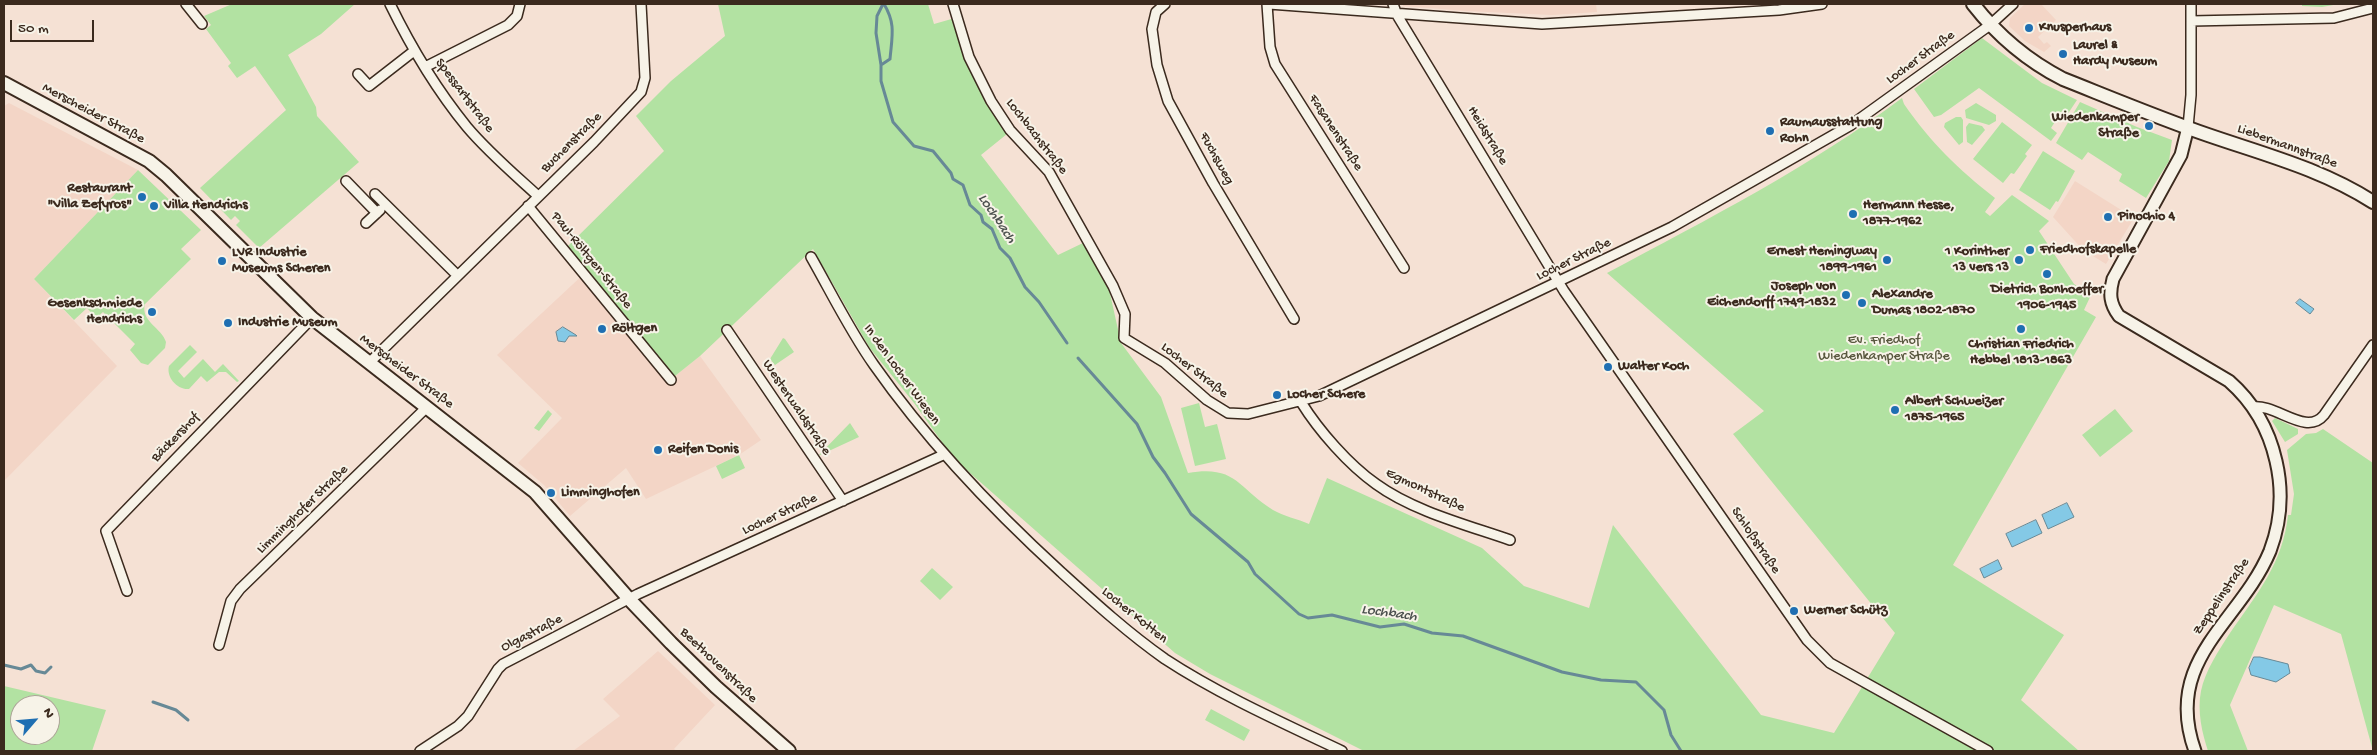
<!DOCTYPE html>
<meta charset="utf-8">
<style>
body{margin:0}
#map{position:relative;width:2377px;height:755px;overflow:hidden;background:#f5e1d4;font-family:"Gochi Hand",sans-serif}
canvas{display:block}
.frame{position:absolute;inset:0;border:5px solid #3b2a1e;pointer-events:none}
.north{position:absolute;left:10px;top:695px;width:50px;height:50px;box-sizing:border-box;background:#f7f3e8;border:1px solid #aca397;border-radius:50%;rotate:63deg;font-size:14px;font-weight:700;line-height:20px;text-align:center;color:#3b2a1e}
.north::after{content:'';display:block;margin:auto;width:18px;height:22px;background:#1f6fb2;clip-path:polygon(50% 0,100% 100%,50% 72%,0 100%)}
.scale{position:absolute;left:10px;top:20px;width:84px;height:22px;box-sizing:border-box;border:2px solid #3b2a1e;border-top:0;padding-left:6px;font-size:15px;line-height:18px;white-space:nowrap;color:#3b2a1e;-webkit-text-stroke:4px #f7f3e8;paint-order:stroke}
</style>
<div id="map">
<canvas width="2377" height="755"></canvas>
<div class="frame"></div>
<div class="north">N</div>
<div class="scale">50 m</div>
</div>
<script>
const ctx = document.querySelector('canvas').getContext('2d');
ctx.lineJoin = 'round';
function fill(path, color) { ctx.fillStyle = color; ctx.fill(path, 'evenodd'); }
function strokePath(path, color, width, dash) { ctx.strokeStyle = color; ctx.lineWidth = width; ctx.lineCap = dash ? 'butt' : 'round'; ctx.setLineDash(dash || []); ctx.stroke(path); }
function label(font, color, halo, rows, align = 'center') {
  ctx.font = font + ' "Gochi Hand",sans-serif'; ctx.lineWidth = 4; ctx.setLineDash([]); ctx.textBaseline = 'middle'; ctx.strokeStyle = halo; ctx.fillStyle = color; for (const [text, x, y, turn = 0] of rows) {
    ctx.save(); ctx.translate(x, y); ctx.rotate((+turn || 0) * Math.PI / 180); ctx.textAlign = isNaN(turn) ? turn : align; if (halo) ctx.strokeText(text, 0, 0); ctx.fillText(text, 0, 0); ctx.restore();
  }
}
fill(new Path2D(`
 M 1403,4 L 1596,4 L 1597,12 L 1552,15 L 1466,11 L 1403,6 Z
 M 2025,4 L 2041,4 L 2056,20 L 2038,37 L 2044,44 L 2047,42 L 2051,46 L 2044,52 L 2025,41 L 2009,26 L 2010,18 Z
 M 9,103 L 138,170 L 34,279 L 117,366 L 4,481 L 4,106 Z
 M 2075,181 L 2134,218 L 2106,264 L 2083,250 L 2053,217 Z
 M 587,271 L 675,376 L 700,356 L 761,440 L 739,455 L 646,499 L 626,468 L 570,516 L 544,485 L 518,463 L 562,418 L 497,355 Z
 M 658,651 L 715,705 L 674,749 L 677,751 L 573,751 L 620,716 L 603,699 Z`), '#f3d5c6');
fill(new Path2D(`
 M 232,4 L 355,4 L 321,34 L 288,55 L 316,107 L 317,116 L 359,162 L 259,248 L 236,225 L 240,221 L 235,216 L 231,220 L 200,188 L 286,110 L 255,66 L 237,78 L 228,66 L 231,63 L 206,29 L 211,25 L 204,16 Z
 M 718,4 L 928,4 L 934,24 L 955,18 L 966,59 L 985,102 L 1007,134 L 981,155 L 1058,255 L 1083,243 L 1109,289 L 1121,343 L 1161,397 L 1188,473 C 1237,465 1237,488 1273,510 C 1283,516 1298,519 1309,524 L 1327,478 L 1482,548 L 1524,586 L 1589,608 L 1613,525 L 1761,715 L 1834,733 L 1895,633 L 1733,434 L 1764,411 L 1607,273 C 1708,219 1810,167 1902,98 L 1904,104 C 1931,143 1958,169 1995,198 L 1985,212 L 1990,216 L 2012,195 L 2049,221 L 2039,231 L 2074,284 L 2091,295 L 2084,310 L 2096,317 L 1953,565 L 2064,635 L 2021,700 L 2079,751 L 1364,751 L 1210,674 L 1175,653 L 954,459 L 914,403 L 869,347 L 813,249 L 700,356 L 675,376 L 567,247 L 664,151 L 636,116 L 671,81 L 725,36 Z
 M 2302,4 L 2339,4 L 2322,7 L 2302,6 Z
 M 1982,38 L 2042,83 L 2077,100 L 2067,115 L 2062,111 L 2051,128 L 2057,133 L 2051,141 L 1979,88 L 1941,115 L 1934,117 L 1914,89 Z
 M 2080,102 L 2137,127 L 2172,140 L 2169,161 L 2146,198 L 2119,181 L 2122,174 L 2088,152 L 2082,160 L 2056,143 Z
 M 1976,103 L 1996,115 L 1996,121 L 1989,125 L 1966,118 L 1965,110 Z
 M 1956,117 L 1961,117 L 1963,120 L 1963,142 L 1959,145 L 1944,127 L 1945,123 Z
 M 2002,122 L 2032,145 L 2025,154 L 2027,156 L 2014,174 L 2011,173 L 2003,183 L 1973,159 Z
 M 1969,123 L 1982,126 L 1985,130 L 1972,145 L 1967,142 L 1966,127 Z
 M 2043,151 L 2075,171 L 2058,202 L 2056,201 L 2050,210 L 2019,190 Z
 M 138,170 L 201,230 L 181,249 L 191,259 L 145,304 C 140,321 162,328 166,342 L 165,348 L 148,365 L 141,363 L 130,350 L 135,344 L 103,312 L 96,318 L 87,308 L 74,320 L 34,279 Z
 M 783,338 L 785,339 L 794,352 L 775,365 L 770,359 Z
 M 190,345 L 197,352 L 178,371 L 184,378 L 203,359 L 215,372 L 223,364 L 239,381 L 237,382 L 226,372 L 219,372 L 207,382 L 201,376 L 189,389 C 177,390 166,377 169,366 Z
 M 1199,403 L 1205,427 L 1217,424 L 1226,459 L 1195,466 L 1181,408 Z
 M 2115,409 L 2133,431 L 2100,457 L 2082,435 Z
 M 548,410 L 552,414 L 539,431 L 534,428 Z
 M 2275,418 L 2298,429 L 2298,434 L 2285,442 L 2272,421 Z
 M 850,423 L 859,437 L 818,456 Z
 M 2323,429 L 2373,463 L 2373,751 L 2341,634 L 2274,605 L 2230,705 L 2248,751 L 2208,751 C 2202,733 2197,711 2201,691 C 2205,671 2219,650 2230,633 C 2257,594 2283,563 2288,515 L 2291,515 L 2294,494 L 2287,450 L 2306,434 L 2316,433 Z
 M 739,455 L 745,468 L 722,479 L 716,466 Z
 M 932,568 L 953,587 L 940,600 L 920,581 Z
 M 4,686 L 106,710 L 92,751 L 4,751 ZM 20,705 L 50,705 L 50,735 L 20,735 Z
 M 1211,709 L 1250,730 L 1244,741 L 1205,720 Z`), '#b2e2a2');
const water = new Path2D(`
 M 2300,299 L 2314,309 L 2310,314 L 2296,303 Z
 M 563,327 L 576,335 L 577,336 L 569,336 L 565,342 L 558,341 L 556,332 Z
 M 2067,503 L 2074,517 L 2048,529 L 2042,515 Z
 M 2036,520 L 2042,533 L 2012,547 L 2006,534 Z
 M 1998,560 L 2002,569 L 1984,578 L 1980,569 Z
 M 2254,657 L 2260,657 L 2288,664 L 2290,673 L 2276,682 L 2251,675 L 2249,668 Z`);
fill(water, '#84c9e6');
strokePath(water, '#678996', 1);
strokePath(new Path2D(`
 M 883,4 L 877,16 L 876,33 L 881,65 L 881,81 L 893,122 L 914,146 L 933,151 L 951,173 L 953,179 L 963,185 L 970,205 L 981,215 L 983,222 L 992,229 L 1000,248 L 1010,258 L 1025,287 L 1039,302 L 1067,343
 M 881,65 L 890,59 C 892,36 896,24 884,4
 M 1078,358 L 1137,424 L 1153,457 L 1165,473 L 1191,514 L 1248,562 L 1255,574 L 1299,614 L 1308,618 L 1332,615 L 1380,627 L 1404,624 L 1432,633 L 1463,636 L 1562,672 L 1601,680 L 1636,682 L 1664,710 L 1671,735 L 1681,751
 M 4,665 L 21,669 L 31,665 L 36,671 L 45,673 L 51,667
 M 153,702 L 176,710 L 188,720`), '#678996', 3);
const minor = new Path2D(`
 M 186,4 L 202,24
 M 390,4 C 411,47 436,89 467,127 C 488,152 514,174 538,196
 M 953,4 L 969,57 L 991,101 L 1010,130 L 1049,172 L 1113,286 L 1125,314 L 1124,338 L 1165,363 L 1207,400 L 1228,413 L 1248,414 L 1319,396 L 1672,227 L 1851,125 L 1990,25 L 2013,4
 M 1165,4 L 1156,12 L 1152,29 L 1157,65 L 1168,101 L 1213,183 L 1294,319
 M 1267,4 L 1270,47 L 1275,64 L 1404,268
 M 1269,4 L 1542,24 L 1779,10 L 1822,4
 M 1393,4 L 1397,15 L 1564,291 L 1807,640 L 1830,663 L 1988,751
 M 2191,21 L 2334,18 L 2373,8
 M 425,67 L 508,25 L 517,16 L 520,4
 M 358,74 L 369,86 L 414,51
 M 2188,127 L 2191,95 L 2191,4
 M 346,181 L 377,213
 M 375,194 L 457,275
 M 528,206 L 671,380
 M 366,223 L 380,210
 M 811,257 C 832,294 850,331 874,365 C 928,442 991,508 1061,572 C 1094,602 1128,633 1165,659 C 1220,695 1283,723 1342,751
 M 727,330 L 843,501
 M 369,363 L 594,142 L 641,92 L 645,78 L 641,4
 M 1301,402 C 1319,431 1349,465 1376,484 C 1413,511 1467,525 1510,540
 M 2252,407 C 2276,403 2306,437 2324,415 L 2373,345
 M 127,591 L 106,531 L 312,318
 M 219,645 L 231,601 L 240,589 L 427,407
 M 420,751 L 458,726 L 468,716 L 498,669 L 503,664 L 638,594 L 943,455`);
const tertiary = new Path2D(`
 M 2188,127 L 2181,155 L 2113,279 C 2109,294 2110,304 2119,316 L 2229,381 C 2253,402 2269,430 2276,461 C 2283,491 2281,522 2270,551 C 2240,623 2162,659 2195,751`);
const secondary = new Path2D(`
 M 1973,4 C 1998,36 2026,60 2063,79 C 2111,98 2159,118 2208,135 C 2266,155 2321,169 2373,202
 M 4,83 L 149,161 L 166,175 L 312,318 L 535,492 L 629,599 L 671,643 L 716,687 L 789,751`);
strokePath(minor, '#3b2a1e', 12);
strokePath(tertiary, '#3b2a1e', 15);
strokePath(secondary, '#3b2a1e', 16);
strokePath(minor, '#f7f3e8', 9);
strokePath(tertiary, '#f7f3e8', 11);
strokePath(secondary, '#f7f3e8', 12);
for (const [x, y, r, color] of [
 [2029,28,5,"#1f6fb2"],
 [2063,54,5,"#1f6fb2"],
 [2149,126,5,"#1f6fb2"],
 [1770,131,5,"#1f6fb2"],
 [142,197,5,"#1f6fb2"],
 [154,206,5,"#1f6fb2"],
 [1853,214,5,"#1f6fb2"],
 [2108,217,5,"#1f6fb2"],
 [2030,250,5,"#1f6fb2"],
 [1887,260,5,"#1f6fb2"],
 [2019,260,5,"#1f6fb2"],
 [222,261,5,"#1f6fb2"],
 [2047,274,5,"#1f6fb2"],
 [1846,295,5,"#1f6fb2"],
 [1862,303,5,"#1f6fb2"],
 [152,312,5,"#1f6fb2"],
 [228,323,5,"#1f6fb2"],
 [602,329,5,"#1f6fb2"],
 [2021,329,5,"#1f6fb2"],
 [1608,367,5,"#1f6fb2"],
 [1277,395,5,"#1f6fb2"],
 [1895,410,5,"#1f6fb2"],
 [658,450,5,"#1f6fb2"],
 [551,493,5,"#1f6fb2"],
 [1794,611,5,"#1f6fb2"]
]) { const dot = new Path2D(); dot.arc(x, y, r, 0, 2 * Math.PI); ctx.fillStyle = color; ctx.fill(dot); strokePath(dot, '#f7f3e8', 2); }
label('bold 14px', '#3b2a1e', '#f7f3e8', [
 ["Knusperhaus",2039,28],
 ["Laurel &",2073,46],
 ["Hardy Museum",2073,62],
 ["Wiedenkamper",2139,118,"right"],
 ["Straße",2139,134,"right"],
 ["Raumausstattung",1780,123],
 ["Rohn",1780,139],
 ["Restaurant",132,189,"right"],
 ["\"Villa Zefyros\"",132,205,"right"],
 ["Villa Hendrichs",164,206],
 ["Hermann Hesse,",1863,206],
 ["1877-1962",1863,222],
 ["Pinochio 4",2118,217],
 ["Friedhofskapelle",2040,250],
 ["Ernest Hemingway",1877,252,"right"],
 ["1899-1961",1877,268,"right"],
 ["1 Korinther",2009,252,"right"],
 ["13 vers 13",2009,268,"right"],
 ["LVR Industrie",232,253],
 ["Museums Scheren",232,269],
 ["Joseph von",1836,287,"right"],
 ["Eichendorff 1749-1832",1836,303,"right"],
 ["Dietrich Bonhoeffer",2047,290,"center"],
 ["1906-1945",2047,306,"center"],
 ["Alexandre",1872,295],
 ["Dumas 1802-1870",1872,311],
 ["Gesenkschmiede",142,304,"right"],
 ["Hendrichs",142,320,"right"],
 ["Industrie Museum",238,323],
 ["Röltgen",612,329],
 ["Christian Friedrich",2021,345,"center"],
 ["Hebbel 1813-1863",2021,361,"center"],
 ["Walter Koch",1618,367],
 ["Locher Schere",1287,395],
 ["Albert Schweizer",1905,402],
 ["1875-1965",1905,418],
 ["Reifen Donis",668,450],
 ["Limminghofen",561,493],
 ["Werner Schütz",1804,611]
], 'left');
label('14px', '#3b2a1e', '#f7f3e8', [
 ["Locher Straße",1921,58,-36],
 ["Spessartstraße",464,96,53],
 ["Merscheider Straße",93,114,28],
 ["Fasanenstraße",1335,133,57],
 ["Heidstraße",1487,136,59],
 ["Lochbachstraße",1036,137,52],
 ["Buchenstraße",572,143,-45],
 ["Liebermannstraße",2287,147,20],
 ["Fuchsweg",1216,159,61],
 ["Locher Straße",1574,260,-26],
 ["Paul-Röltgen-Straße",591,261,51],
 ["Locher Straße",1194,371,38],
 ["Merscheider Straße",406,372,37],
 ["In den Locher Wiesen",901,375,54],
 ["Westerwaldstraße",796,408,56],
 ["Bäckershof",176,438,-46],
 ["Egmontstraße",1425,491,25],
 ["Limminghofer Straße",303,510,-44],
 ["Locher Straße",780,515,-25],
 ["Schloßstraße",1755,541,56],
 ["Zeppelinstraße",2222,597,-56],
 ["Locher Kotten",1134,616,39],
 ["Olgastraße",532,634,-27],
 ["Beethovenstraße",718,666,44]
]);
label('14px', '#59583f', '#f7f3e8', [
 ["Ev. Friedhof",1884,341],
 ["Wiedenkamper Straße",1884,357]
]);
label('italic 15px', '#4d5250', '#f7f3e8', [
 ["Lochbach",996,219,56],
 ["Lochbach",1389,614,8]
]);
</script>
